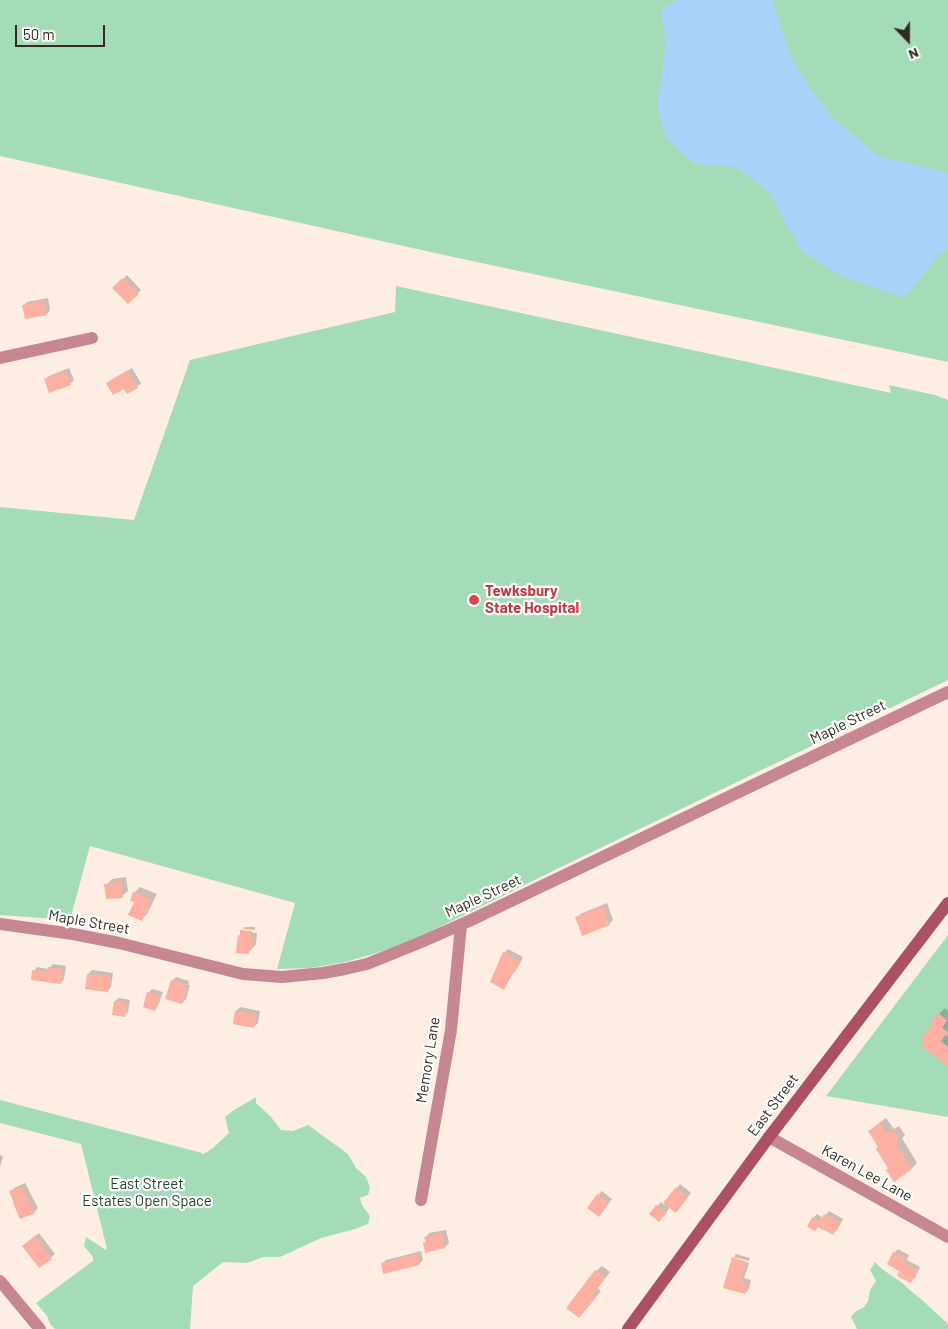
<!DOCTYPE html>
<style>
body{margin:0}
#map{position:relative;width:948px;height:1329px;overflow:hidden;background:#fdede2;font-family:Barlow,sans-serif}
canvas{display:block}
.north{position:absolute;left:883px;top:15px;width:50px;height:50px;-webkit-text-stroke:4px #fefefe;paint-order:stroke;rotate:158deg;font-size:14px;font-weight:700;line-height:20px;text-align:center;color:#342a23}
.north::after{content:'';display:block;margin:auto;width:18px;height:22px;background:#342a23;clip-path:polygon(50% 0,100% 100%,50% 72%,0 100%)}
.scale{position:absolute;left:15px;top:25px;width:90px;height:22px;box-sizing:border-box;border:2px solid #342a23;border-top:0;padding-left:6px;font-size:15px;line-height:18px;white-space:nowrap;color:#342a23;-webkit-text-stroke:4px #fefefe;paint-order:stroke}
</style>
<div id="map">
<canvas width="948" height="1329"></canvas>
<div class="north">N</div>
<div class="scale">50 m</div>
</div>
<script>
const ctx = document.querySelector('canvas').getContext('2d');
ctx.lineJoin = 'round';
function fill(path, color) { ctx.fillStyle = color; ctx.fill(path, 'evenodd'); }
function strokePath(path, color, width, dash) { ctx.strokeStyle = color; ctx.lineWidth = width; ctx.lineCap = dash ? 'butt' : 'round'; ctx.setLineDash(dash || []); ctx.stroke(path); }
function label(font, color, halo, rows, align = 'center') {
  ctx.font = font + ' Barlow,sans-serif'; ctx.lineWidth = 4.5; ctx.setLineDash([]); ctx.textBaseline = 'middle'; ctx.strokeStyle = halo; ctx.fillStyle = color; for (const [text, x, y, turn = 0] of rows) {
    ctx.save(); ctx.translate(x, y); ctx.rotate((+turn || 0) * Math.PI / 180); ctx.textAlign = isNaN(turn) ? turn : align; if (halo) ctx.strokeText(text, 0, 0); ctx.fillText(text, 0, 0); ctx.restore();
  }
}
fill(new Path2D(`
 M 0,0 L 948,0 L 948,362 L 453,257 L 0,156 Z
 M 396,286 L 891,393 L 889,385 L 935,395 L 948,400 L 948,680 L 559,868 L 413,940 L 377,953 L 345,962 L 310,968 L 277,969 L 295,903 L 90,846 L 70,920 L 0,915 L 0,507 L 134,520 L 190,360 L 395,312 Z
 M 948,935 L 948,1117 L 826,1096 Z
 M 256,1097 L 256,1103 L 271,1117 L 281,1130 L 293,1131 L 308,1125 L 348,1154 L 356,1168 L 366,1177 L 370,1187 L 368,1195 L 360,1198 L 362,1205 L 370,1216 L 368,1224 L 355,1229 L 321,1238 L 280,1257 L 263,1257 L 247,1263 L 223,1262 L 193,1286 L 190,1329 L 55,1329 L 50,1324 L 47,1316 L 36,1303 L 93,1261 L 93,1257 L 84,1246 L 86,1237 L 106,1250 L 107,1249 L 81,1144 L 0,1123 L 0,1100 L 202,1153 L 202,1155 L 213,1148 L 229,1133 L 225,1117 C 234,1109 245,1104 256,1097 Z
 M 875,1262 L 882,1269 L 901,1282 L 912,1292 L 921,1299 L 948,1324 L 948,1329 L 857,1329 L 851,1317 L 855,1312 L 864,1307 L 868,1301 L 870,1290 L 876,1281 L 870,1270 Z`), '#a5dcb8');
fill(new Path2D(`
 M 677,0 L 772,0 L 792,59 L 809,86 L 832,117 L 878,156 L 948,173 L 948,250 L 940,254 L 904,298 L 841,276 L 804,253 L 788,228 L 769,192 L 736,167 L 695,164 L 667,139 L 657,108 L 666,45 L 661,10 Z`), '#abd2fb');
fill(new Path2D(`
 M 127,275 L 141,290 L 128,302 L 114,288 Z
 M 48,298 L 50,310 L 47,314 L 23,306 L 27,302 Z
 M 69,368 L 74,380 L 70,384 L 45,380 L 49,376 Z
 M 132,368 L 141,383 L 137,387 L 124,387 L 107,383 L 111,380 Z
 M 126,877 L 128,891 L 122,896 L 106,885 L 112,879 Z
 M 140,887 L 157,894 L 147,914 L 141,920 L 135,902 L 134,893 Z
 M 607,903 L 613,920 L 609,924 L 577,918 L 580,914 Z
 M 245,927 L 255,927 L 255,930 L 243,929 Z
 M 243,929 L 243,931 L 257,933 L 256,944 L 249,952 L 239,936 Z
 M 508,949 L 523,957 L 517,969 L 513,973 L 507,984 L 503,988 L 504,953 Z
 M 53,964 L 66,966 L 64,979 L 61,983 L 34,971 L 37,967 L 48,969 Z
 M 92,970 L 113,973 L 111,987 L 108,990 L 88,974 Z
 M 176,977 L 189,981 L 188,985 L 190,985 L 186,999 L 182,1003 L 172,981 Z
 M 152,989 L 163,992 L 158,1006 L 155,1010 L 148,993 Z
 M 119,998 L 130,1000 L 128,1012 L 124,1016 L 115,1001 Z
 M 240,1007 L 260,1011 L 258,1023 L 254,1027 L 234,1023 L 236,1011 Z
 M 945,1008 L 948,1011 L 948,1020 L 947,1021 L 948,1022 L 948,1032 L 946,1035 L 948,1037 L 948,1061 L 933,1024 L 939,1014 Z
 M 886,1118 L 894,1129 L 899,1126 L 905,1135 L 902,1138 L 917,1163 L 912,1168 L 890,1168 L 880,1147 L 869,1132 L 875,1126 Z
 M 0,1155 L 3,1156 L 0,1167 Z
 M 25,1183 L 38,1208 L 34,1212 L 11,1192 L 14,1188 Z
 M 680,1184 L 691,1193 L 679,1208 L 670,1207 L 663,1217 L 657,1206 L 661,1202 L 664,1205 Z
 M 602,1191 L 612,1199 L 602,1212 L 598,1195 Z
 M 829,1211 L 843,1219 L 837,1230 L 833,1234 L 819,1226 L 813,1218 L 817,1214 L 823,1218 Z
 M 446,1230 L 449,1243 L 445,1247 L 426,1252 L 424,1243 L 427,1241 L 426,1237 L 429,1233 Z
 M 39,1233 L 55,1254 L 40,1267 L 27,1242 Z
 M 898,1249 L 909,1255 L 907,1260 L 920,1267 L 915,1278 L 911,1281 L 901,1270 L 888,1264 L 894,1253 Z
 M 421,1251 L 423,1260 L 419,1264 L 382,1264 L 386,1260 Z
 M 736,1254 L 750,1258 L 749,1261 L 734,1257 Z
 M 733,1257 L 733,1259 L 749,1263 L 744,1278 L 751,1280 L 749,1289 L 745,1293 L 725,1287 Z
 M 602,1266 L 610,1272 L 598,1288 L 601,1291 L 585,1311 L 596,1271 Z`), '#0003');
fill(new Path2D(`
 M 122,278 L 139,294 L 128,304 L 112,288 Z
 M 44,301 L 47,315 L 25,319 L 22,305 Z
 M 128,370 L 138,388 L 127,394 L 124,389 L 113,395 L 106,383 Z
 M 66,371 L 71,385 L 49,393 L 44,379 Z
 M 121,882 L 123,898 L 106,899 L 104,884 Z
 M 133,892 L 152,900 L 142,921 L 128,915 L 134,902 L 130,901 Z
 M 603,906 L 610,925 L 582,936 L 575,917 Z
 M 240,930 L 252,931 L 252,937 L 253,937 L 252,949 L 250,949 L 249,954 L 236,953 L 238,935 L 240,936 Z
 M 503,952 L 520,961 L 513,974 L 512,974 L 504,990 L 490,982 Z
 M 48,967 L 63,970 L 61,984 L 31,980 L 32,970 L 47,972 Z
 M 87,974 L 110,976 L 108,992 L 85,989 Z
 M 171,980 L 186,985 L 185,988 L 187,989 L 182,1004 L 165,999 Z
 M 147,992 L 160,996 L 155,1011 L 143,1007 Z
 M 114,1001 L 127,1003 L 125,1017 L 112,1015 Z
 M 235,1011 L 257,1014 L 254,1028 L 233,1024 Z
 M 938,1013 L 947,1020 L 942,1028 L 948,1032 L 941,1041 L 948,1047 L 948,1066 L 921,1046 L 924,1041 L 921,1039 L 932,1025 L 930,1023 Z
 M 880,1123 L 887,1134 L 893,1130 L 900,1141 L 896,1144 L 912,1169 L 894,1182 L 886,1170 L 888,1168 L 876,1149 L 878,1147 L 868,1131 Z
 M 21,1186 L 35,1213 L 20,1219 L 13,1203 L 14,1203 L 9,1191 Z
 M 676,1187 L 688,1197 L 676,1213 L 663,1203 Z
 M 597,1194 L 609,1203 L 599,1217 L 587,1208 Z
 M 656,1205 L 666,1213 L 659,1222 L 649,1214 Z
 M 824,1214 L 840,1223 L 833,1235 L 818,1227 L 815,1231 L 807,1227 L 812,1217 L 820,1222 Z
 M 442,1233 L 445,1248 L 425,1253 L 423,1243 L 426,1242 L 424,1237 Z
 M 35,1236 L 52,1259 L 39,1268 L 22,1246 Z
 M 893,1252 L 907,1259 L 904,1263 L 918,1270 L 911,1283 L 897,1276 L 899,1271 L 887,1264 Z
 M 417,1254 L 420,1265 L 383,1274 L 381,1263 Z
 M 732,1257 L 747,1262 L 741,1282 L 748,1284 L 745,1294 L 723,1288 Z
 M 595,1270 L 605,1278 L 593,1295 L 596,1297 L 579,1318 L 566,1308 Z`), '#fdb0a1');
strokePath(new Path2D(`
 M 0,358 L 92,338
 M 769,1137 L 948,1237
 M 421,1200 L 451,1030 L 461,925
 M 0,1281 L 40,1329`), '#c68692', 12);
strokePath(new Path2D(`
 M 0,924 L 73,934 L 119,943 L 243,974 L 282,977 L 323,973 L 345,969 L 367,964 L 419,943 L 469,921 L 948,692`), '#c68692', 12);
strokePath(new Path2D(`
 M 628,1329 L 769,1137 L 948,903`), '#ac5165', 12);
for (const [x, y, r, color] of [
 [474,600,6,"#e0444e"]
]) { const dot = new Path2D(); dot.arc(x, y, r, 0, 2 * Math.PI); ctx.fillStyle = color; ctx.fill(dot); strokePath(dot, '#fefefe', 2); }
label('bold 15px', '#be3a42', '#fefefe', [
 ["Tewksbury",485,591],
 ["State Hospital",485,608]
], 'left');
label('15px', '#342a23', '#fefefe', [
 ["Maple Street",848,722,-26],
 ["Maple Street",483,896,-25],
 ["Maple Street",89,922,10],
 ["Memory Lane",428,1060,-81],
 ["East Street",773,1105,-53],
 ["Karen Lee Lane",867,1173,29]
]);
label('15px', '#1f452e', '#fefefe', [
 ["East Street",147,1184],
 ["Estates Open Space",147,1201]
]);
</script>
